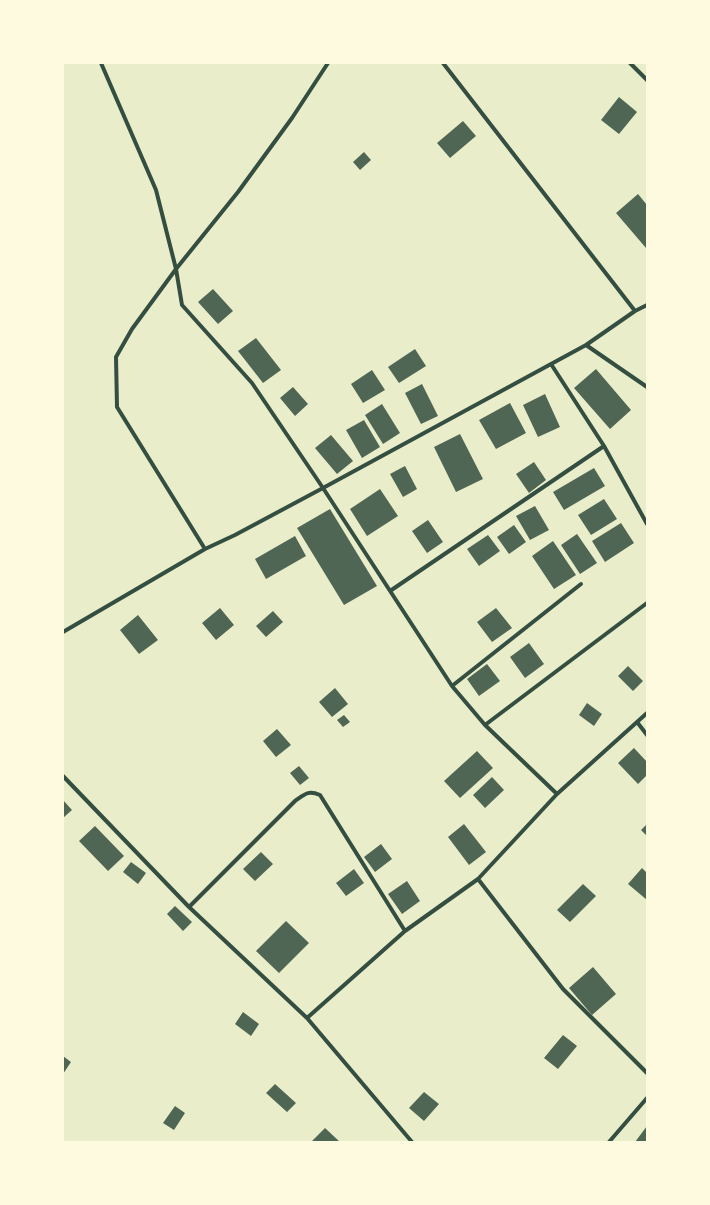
<!DOCTYPE html>
<style>
body{margin:0}
#map{position:relative;width:710px;height:1205px;overflow:hidden;background:#e9edc9;font-family:"DejaVu Sans",sans-serif}
canvas{display:block}
.frame{position:absolute;inset:0;border:64px solid #fefae0;pointer-events:none}
</style>
<div id="map">
<canvas width="710" height="1205"></canvas>
<div class="frame"></div>
</div>
<script>
const ctx = document.querySelector('canvas').getContext('2d');
ctx.lineJoin = 'round';
function fill(path, color) { ctx.fillStyle = color; ctx.fill(path, 'evenodd'); }
function strokePath(path, color, width, dash) { ctx.strokeStyle = color; ctx.lineWidth = width; ctx.lineCap = dash ? 'butt' : 'round'; ctx.setLineDash(dash || []); ctx.stroke(path); }
fill(new Path2D(`
 M 619,97 L 637,112 L 619,134 L 601,120 Z
 M 463,121 L 476,136 L 450,158 L 437,143 Z
 M 364,152 L 371,160 L 360,170 L 353,162 Z
 M 638,194 L 647,205 L 647,247 L 646,248 L 616,213 Z
 M 213,289 L 233,311 L 218,324 L 198,302 Z
 M 256,338 L 281,370 L 263,383 L 238,351 Z
 M 415,349 L 426,366 L 399,383 L 388,367 Z
 M 596,369 L 631,410 L 610,429 L 574,388 Z
 M 372,370 L 385,390 L 363,403 L 351,384 Z
 M 422,384 L 438,416 L 421,424 L 405,393 Z
 M 293,387 L 308,404 L 295,416 L 280,398 Z
 M 545,394 L 560,427 L 538,437 L 523,405 Z
 M 510,403 L 526,433 L 496,449 L 479,420 Z
 M 382,404 L 400,433 L 383,444 L 365,415 Z
 M 364,420 L 380,447 L 362,458 L 346,430 Z
 M 460,434 L 483,479 L 456,492 L 434,447 Z
 M 331,435 L 353,461 L 337,474 L 315,448 Z
 M 534,462 L 546,480 L 529,493 L 516,474 Z
 M 405,466 L 417,489 L 403,497 L 390,474 Z
 M 594,468 L 605,486 L 564,510 L 553,492 Z
 M 380,489 L 398,516 L 367,536 L 350,509 Z
 M 604,499 L 617,519 L 591,535 L 578,515 Z
 M 535,506 L 549,530 L 530,540 L 516,516 Z
 M 330,509 L 377,586 L 344,605 L 297,528 Z
 M 428,520 L 443,542 L 427,553 L 412,531 Z
 M 621,523 L 634,543 L 605,562 L 592,541 Z
 M 514,525 L 526,542 L 509,554 L 497,537 Z
 M 577,534 L 597,563 L 580,574 L 561,545 Z
 M 488,535 L 500,551 L 479,566 L 467,549 Z
 M 295,536 L 306,556 L 266,579 L 255,559 Z
 M 553,541 L 576,575 L 554,589 L 532,556 Z
 M 220,608 L 234,625 L 216,640 L 202,623 Z
 M 496,608 L 512,628 L 492,642 L 477,622 Z
 M 273,611 L 283,622 L 266,637 L 256,626 Z
 M 138,615 L 158,640 L 139,654 L 120,630 Z
 M 529,643 L 544,664 L 525,678 L 510,657 Z
 M 487,664 L 500,681 L 479,696 L 467,679 Z
 M 628,666 L 643,681 L 633,691 L 618,676 Z
 M 335,688 L 348,704 L 332,717 L 319,702 Z
 M 587,703 L 602,714 L 594,726 L 579,715 Z
 M 344,715 L 350,722 L 343,727 L 337,720 Z
 M 277,729 L 291,745 L 276,757 L 263,741 Z
 M 634,748 L 647,762 L 647,775 L 638,784 L 618,763 Z
 M 477,751 L 493,768 L 460,798 L 444,781 Z
 M 299,766 L 309,778 L 300,785 L 290,773 Z
 M 492,777 L 504,790 L 485,808 L 473,795 Z
 M 63,800 L 72,810 L 63,818 Z
 M 464,824 L 486,852 L 469,865 L 448,837 Z
 M 647,824 L 647,836 L 641,830 Z
 M 95,826 L 124,856 L 108,871 L 79,841 Z
 M 381,844 L 392,859 L 375,872 L 364,857 Z
 M 261,852 L 273,864 L 255,881 L 243,869 Z
 M 131,862 L 146,873 L 138,884 L 123,872 Z
 M 642,868 L 647,873 L 647,900 L 628,884 Z
 M 354,869 L 364,883 L 346,896 L 336,883 Z
 M 407,881 L 420,901 L 402,914 L 388,894 Z
 M 583,884 L 596,896 L 570,922 L 557,910 Z
 M 175,906 L 192,922 L 183,931 L 167,914 Z
 M 286,921 L 309,943 L 279,973 L 256,951 Z
 M 593,967 L 616,994 L 592,1015 L 569,988 Z
 M 243,1012 L 259,1024 L 251,1036 L 235,1024 Z
 M 563,1035 L 577,1046 L 558,1069 L 544,1058 Z
 M 63,1056 L 71,1062 L 63,1074 Z
 M 275,1084 L 296,1103 L 287,1112 L 266,1093 Z
 M 424,1092 L 439,1104 L 424,1121 L 409,1108 Z
 M 175,1106 L 185,1113 L 174,1130 L 163,1123 Z
 M 647,1126 L 647,1142 L 635,1142 Z
 M 325,1128 L 340,1142 L 311,1142 Z`), '#4f6655');
strokePath(new Path2D(`
 M 101,63 L 156,190 L 176,269 L 182,305 L 252,383 L 323,488 L 452,686 L 485,725 L 557,794
 M 443,63 L 635,311
 M 630,63 L 647,80
 M 586,345 L 647,387
 M 551,364 L 604,446 L 647,524
 M 205,549 L 117,407 L 116,357 L 132,329 L 176,269 L 238,192 L 292,118 L 328,63
 M 390,591 L 604,446
 M 63,632 L 205,549 L 235,535 L 323,488 L 586,345 L 635,311 L 647,305
 M 452,686 L 581,584
 M 637,722 L 647,735
 M 485,725 L 647,603
 M 63,776 L 189,907 L 307,1018 L 412,1142
 M 478,879 L 563,989 L 647,1073
 M 189,907 L 295,801 C 305,794 308,790 320,795 L 405,931
 M 307,1018 L 405,931 L 478,879 L 557,794 L 647,713
 M 609,1142 L 647,1098`), '#344e41', 4);
</script>
